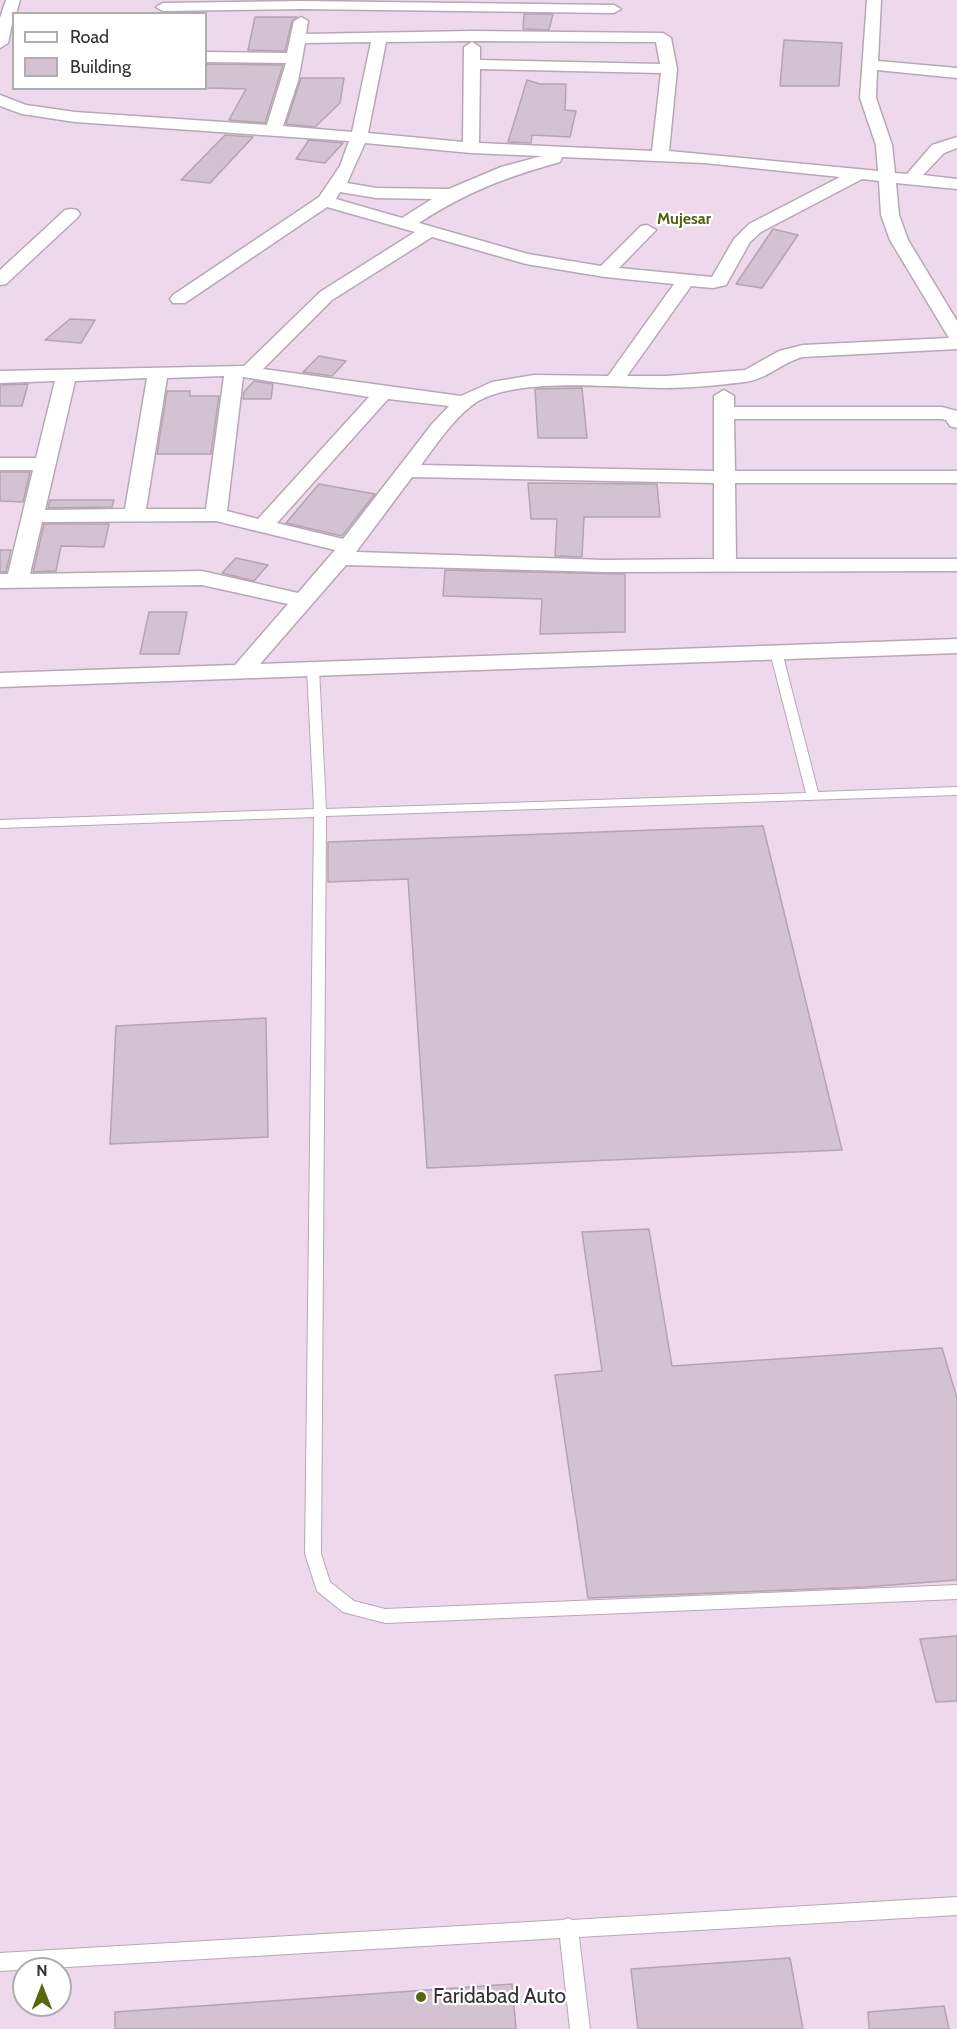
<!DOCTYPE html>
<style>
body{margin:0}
#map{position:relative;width:957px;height:2029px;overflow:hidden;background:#f7e6f5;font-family:Cabin,sans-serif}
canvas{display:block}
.legend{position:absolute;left:12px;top:12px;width:195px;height:78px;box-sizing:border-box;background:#fff;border:2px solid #afadaf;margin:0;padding:8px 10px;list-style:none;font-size:18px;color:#373136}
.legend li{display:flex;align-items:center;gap:12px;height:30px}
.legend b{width:30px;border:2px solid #afadaf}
.north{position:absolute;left:12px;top:1957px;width:60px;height:60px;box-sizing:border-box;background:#fff;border:2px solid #afadaf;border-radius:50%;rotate:0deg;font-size:16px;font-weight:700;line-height:24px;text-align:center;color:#373136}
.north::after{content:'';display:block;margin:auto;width:21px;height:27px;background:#59670f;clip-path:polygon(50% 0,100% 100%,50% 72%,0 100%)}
</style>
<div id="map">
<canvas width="957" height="2029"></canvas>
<ul class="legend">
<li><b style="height:8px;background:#fff"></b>Road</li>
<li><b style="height:16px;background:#d3c2d1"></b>Building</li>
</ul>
<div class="north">N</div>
</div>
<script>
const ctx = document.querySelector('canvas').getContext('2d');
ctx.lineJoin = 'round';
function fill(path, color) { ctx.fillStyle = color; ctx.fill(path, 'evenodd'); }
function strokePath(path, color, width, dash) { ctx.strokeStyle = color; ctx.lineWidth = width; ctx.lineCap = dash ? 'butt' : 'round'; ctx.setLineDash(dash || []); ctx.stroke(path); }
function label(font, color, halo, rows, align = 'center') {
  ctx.font = font + ' Cabin,sans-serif'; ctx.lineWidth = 4.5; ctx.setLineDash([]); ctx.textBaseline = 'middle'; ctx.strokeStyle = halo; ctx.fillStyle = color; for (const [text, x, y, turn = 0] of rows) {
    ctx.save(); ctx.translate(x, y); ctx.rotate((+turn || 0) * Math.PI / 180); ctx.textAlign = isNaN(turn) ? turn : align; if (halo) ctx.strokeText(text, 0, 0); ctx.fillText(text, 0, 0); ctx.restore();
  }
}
fill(new Path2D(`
 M 0,0 L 957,0 L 957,2029 L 0,2029 ZM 14,14 L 206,14 L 206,88 L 14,88 ZM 24,1969 L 60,1969 L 60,2005 L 24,2005 Z`), '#eed8eb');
const building = new Path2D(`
 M 524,14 L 553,14 L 549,30 L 523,29 Z
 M 255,17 L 297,17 L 292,21 L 285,51 L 248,50 Z
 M 784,40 L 842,43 L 839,86 L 780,86 Z
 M 206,64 L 283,65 L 265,123 L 229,120 L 246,89 L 206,88 Z
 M 301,78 L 344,78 L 340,103 L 315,127 L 286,124 Z
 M 527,80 L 540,84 L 566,84 L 565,110 L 576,111 L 570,137 L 532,135 L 531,143 L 508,142 Z
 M 225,135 L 253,137 L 210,183 L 181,180 Z
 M 309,140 L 343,143 L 325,163 L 296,159 Z
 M 773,229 L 798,235 L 762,288 L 736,284 Z
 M 70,319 L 95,320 L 81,343 L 45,340 Z
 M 319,356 L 346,361 L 332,376 L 303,372 Z
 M 254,381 L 273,384 L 271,399 L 243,399 L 244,392 Z
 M 28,384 L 22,406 L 0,406 L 0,385 Z
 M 582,388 L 587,438 L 538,438 L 535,389 Z
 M 167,391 L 190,391 L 190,396 L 219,396 L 211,454 L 157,454 Z
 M 0,472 L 30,472 L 23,502 L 0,501 Z
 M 528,483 L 657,484 L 660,517 L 584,517 L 582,557 L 555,556 L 557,519 L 531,519 Z
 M 319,484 L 375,494 L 342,536 L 286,523 Z
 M 50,500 L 114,500 L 112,507 L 48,508 Z
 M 44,524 L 109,524 L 104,547 L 61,546 L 56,571 L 33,572 Z
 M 0,550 L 11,550 L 6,572 L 0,572 Z
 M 236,558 L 268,565 L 254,581 L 222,573 Z
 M 445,570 L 625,574 L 625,632 L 540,634 L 542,599 L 443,596 Z
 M 149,612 L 187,612 L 179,654 L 140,654 Z
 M 763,826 L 842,1150 L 427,1168 L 408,879 L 328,882 L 328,842 Z
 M 266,1018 L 268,1137 L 110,1144 L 116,1026 Z
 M 649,1229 L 672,1366 L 942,1348 L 957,1398 L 957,1580 L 865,1587 L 588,1598 L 555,1375 L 602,1371 L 582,1232 Z
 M 957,1636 L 957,1701 L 936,1702 L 920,1639 Z
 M 790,1958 L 803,2029 L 638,2029 L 631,1969 Z
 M 512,1984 L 516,2029 L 115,2029 L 115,2012 Z
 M 944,2006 L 949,2029 L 869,2029 L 868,2012 Z`);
fill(building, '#d3c2d1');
strokePath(building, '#b4a4b2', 1.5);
const lane = new Path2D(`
 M 776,649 L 782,652 L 818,792 L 957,787 L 957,795 L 326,816 L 321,1554 L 330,1582 L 354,1601 L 385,1609 L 957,1585 L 957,1599 L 385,1623 L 343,1612 L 317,1591 L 305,1554 L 314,817 L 0,828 L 0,820 L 314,809 L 307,669 L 313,666 L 319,669 L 326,809 L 806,793 L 770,652 Z
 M 957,1897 L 957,1915 L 579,1937 L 590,2029 L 570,2029 L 560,1938 L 0,1971 L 0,1953 L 563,1920 L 568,1918 L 572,1920 Z`);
const street = new Path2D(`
 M 6,0 L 20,0 L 16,14 L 14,14 L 8,43 L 0,48 L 0,18 Z
 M 867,0 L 881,0 L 878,61 L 957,68 L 957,78 L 877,70 L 876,98 L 892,145 L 895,173 L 907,174 L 932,145 L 957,137 L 957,148 L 944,153 L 923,175 L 957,179 L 957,189 L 896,183 L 899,215 L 908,240 L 957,321 L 957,349 L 803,357 C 782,362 768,379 745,382 C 719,385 690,388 663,388 C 614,388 510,375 471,406 C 451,422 436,445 421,465 L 714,471 L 714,396 L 724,390 L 734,396 L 734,407 L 942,407 L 957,411 L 957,428 L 950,426 L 946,420 L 942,419 L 734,419 L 735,471 L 957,471 L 957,483 L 735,483 L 736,559 L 957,559 L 957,571 L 605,572 L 346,565 L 260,664 L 957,639 L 957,653 L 0,687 L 0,673 L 235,665 L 288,604 L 202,585 L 0,588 L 0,574 L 8,574 L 33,470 L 0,470 L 0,458 L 36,458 L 55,381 L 0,383 L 0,371 L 244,366 L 320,292 L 415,232 L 327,207 L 185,303 L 173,303 L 170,299 L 173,295 L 319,197 L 340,166 L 349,141 L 75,122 L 22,114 L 0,106 L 0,95 L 26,105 L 75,112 L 267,125 L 286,63 L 206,62 L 206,52 L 287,53 L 294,21 L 301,17 L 308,21 L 306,34 L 472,31 L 663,33 L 671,38 L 677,69 L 669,151 L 878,171 L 876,145 L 860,98 ZM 472,41 L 656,42 L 660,64 L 480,60 L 480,47 L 472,42 L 464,47 L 463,142 L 368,133 L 386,42 ZM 371,42 L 352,132 L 283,126 L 298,81 L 305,43 ZM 480,69 L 661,73 L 652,151 L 479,143 ZM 365,143 L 471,153 L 542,156 L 501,167 L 449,189 L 376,188 L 347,183 ZM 562,157 L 705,163 L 840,177 L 749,224 L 734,239 L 712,277 L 619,268 L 656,230 L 647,225 L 641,226 L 601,266 L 528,254 L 419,223 C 466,192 506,177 560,162 ZM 862,179 L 879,181 L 881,215 L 890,240 L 949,338 L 803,345 L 779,351 L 745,370 L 667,376 L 627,376 L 691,286 L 713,288 L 726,285 L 750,242 L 761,232 ZM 340,192 L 376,198 L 432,199 L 402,218 L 336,199 ZM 432,237 L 526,264 L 605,277 L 674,284 L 608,376 L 534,375 L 492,382 L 461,396 L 263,369 L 332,300 ZM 224,376 L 206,509 L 146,509 L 167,378 ZM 243,377 L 369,397 L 258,519 L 227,511 ZM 147,378 L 125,509 L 45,510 L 75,381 ZM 388,399 L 449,406 L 432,424 L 343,539 L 277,523 ZM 412,477 L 714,483 L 714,559 L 605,560 L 356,552 ZM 216,521 L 335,550 L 298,593 L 202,571 L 30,574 L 42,522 Z
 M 302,1 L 614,5 L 621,9 L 614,13 L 302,9 L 163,11 L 156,7 L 163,3 Z
 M 71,209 L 77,210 L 80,214 L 77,218 L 6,284 L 0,285 L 0,270 L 65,210 Z`);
strokePath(lane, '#b7a8b6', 2);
strokePath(street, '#b7a8b6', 3);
fill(lane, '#fff');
fill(street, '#fff');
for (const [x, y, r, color] of [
 [421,1997,6,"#59670f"]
]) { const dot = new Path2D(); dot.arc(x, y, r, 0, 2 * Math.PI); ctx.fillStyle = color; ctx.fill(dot); strokePath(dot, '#fff', 2); }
label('bold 16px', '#525f10', '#fff', [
 ["Mujesar",684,219]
]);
label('21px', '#373136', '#fff', [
 ["Faridabad Auto",433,1997]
], 'left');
</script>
